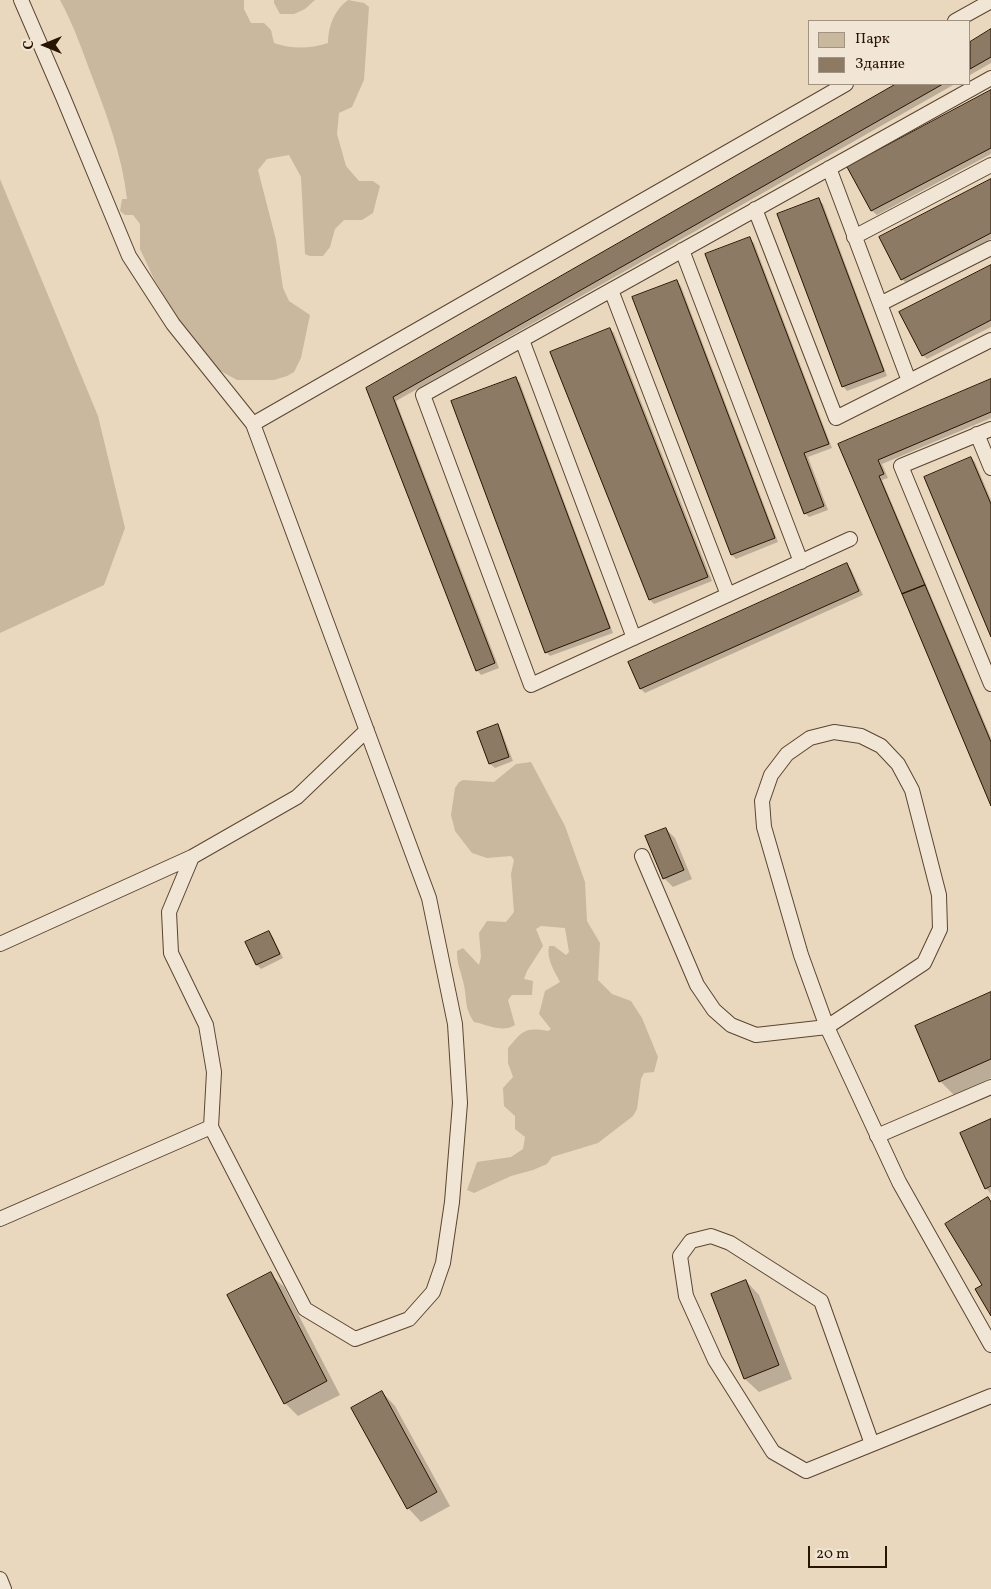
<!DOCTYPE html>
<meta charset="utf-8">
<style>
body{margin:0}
#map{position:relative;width:991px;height:1589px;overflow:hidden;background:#ead8be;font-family:Vollkorn,serif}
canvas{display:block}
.legend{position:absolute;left:808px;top:20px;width:162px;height:65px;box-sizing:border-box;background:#f1e6d5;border:1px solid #a19281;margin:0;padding:6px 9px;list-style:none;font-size:15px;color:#291402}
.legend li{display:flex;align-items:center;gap:10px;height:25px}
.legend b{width:25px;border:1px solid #a19281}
.north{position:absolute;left:20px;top:20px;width:50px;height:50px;-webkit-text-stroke:4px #f1e6d5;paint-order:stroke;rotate:270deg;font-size:14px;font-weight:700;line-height:20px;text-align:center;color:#291402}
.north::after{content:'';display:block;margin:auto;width:18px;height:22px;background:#291402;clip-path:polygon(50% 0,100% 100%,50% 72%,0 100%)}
.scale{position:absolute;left:808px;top:1546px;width:79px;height:22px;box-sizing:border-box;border:2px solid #291402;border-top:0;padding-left:6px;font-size:15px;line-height:18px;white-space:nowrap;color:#291402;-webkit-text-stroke:4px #f1e6d5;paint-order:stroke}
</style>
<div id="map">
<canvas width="991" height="1589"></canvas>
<ul class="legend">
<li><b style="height:14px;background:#c9b79e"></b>Парк</li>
<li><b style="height:14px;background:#8d7a64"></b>Здание</li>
</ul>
<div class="north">С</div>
<div class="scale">20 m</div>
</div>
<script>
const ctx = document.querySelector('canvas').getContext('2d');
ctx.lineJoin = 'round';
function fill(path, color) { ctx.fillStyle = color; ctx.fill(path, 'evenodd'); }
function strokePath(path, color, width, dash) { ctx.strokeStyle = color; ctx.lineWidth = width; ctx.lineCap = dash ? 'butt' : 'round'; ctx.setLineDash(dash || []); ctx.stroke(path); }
fill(new Path2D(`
 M 60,0 L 244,0 L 244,9 L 251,23 L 264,23 L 271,30 L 274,43 C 292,49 309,49 328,43 C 328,27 334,10 348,0 L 364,3 L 369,7 L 364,80 L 352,107 L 339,113 L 337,134 L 346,166 L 359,181 L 373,181 L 380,186 L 373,213 L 362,220 L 344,220 L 335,229 L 330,247 L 323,256 L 310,256 L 305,254 L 301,177 L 289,155 L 267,159 L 258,170 L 276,240 L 283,288 L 289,301 L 310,315 L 301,358 L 294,372 L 287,376 L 274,380 L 237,380 L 217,369 L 186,333 L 154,279 L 140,249 L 140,224 L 133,215 L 125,215 L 120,211 L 122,199 L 127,199 C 122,155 107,115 91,74 C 82,49 73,24 60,0 Z
 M 274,0 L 315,0 L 305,9 L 294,14 L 280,14 L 274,3 Z
 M 0,179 L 98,416 L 125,528 L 104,585 L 0,633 Z
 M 531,762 L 565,826 L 585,882 L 587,921 L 600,943 L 598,980 L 612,994 L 631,1001 L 642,1018 L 658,1057 L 654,1072 L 644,1073 L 641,1079 L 637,1109 L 633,1116 L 598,1143 L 552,1157 L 547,1164 L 533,1170 L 511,1176 L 474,1193 L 467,1190 L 477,1162 L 511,1157 L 523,1149 L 525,1137 L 515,1129 L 515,1116 L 504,1106 L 503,1088 L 513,1077 L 508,1063 L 508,1048 C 523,1031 524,1027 548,1031 L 551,1029 L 539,1014 L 545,991 L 560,982 C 555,972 546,959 549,946 L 554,946 L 566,955 L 569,952 L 565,928 L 541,926 L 536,929 L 543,946 L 527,971 L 524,979 L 533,981 L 532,995 L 512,995 L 508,1000 L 515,1025 C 503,1033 488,1025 474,1022 C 463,1005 468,1000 463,981 C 460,968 457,965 457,951 L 463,948 L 479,965 L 481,957 L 479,933 L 487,921 L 506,922 L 514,912 L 511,874 L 514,860 L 511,856 L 487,858 L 472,853 L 455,831 L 451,815 L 455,788 L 459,782 L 463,780 L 494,782 L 516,764 Z`), '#c9b79e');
fill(new Path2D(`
 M 991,31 L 991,63 L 970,75 L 970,43 Z
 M 899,84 L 955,84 L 396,401 L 499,668 L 481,675 L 477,670 L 368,389 Z
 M 991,92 L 991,154 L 877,215 L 872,211 L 849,167 Z
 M 991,180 L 991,239 L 906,283 L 902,279 Z
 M 818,200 L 823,204 L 887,376 L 847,391 L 843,386 Z
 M 750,239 L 754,243 L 832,448 L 808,457 L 828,510 L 809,517 L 805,513 Z
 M 991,267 L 991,327 L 927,359 L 923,355 Z
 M 677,282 L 681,286 L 778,542 L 736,559 L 732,555 Z
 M 610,329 L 614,333 L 712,581 L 654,604 L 650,600 L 552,352 Z
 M 516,379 L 520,383 L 613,633 L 550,656 L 546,652 Z
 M 991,381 L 991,418 L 882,464 L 888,478 L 882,480 L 991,738 L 991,803 L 840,445 Z
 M 971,458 L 975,462 L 991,500 L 991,633 Z
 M 847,565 L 851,569 L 863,595 L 645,693 L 641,689 L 630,663 Z
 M 497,726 L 501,730 L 513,761 L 495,768 L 490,764 L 479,733 Z
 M 666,829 L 675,838 L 692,879 L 673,887 L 664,878 Z
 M 269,932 L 273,937 L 283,958 L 261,969 L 257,965 L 247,943 Z
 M 991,993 L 991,1078 L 954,1095 L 940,1081 Z
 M 991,1121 L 991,1194 L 986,1188 Z
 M 270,1274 L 284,1287 L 340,1395 L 298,1416 L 285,1403 Z
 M 746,1281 L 759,1295 L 792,1379 L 759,1392 L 745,1379 L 712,1295 Z
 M 382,1392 L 395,1406 L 450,1506 L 421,1522 L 408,1508 Z`), '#0003');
const building = new Path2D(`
 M 991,29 L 991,57 L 970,69 L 970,42 Z
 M 896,84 L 943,84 L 393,397 L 495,663 L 476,671 L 366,388 Z
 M 991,90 L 991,148 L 871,211 L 847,167 Z
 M 991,179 L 991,233 L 901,280 L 879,237 Z
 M 819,198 L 884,371 L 842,387 L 777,214 Z
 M 750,237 L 829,444 L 804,453 L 824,506 L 804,514 L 705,254 Z
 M 991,265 L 991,320 L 922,356 L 899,312 Z
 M 677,280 L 775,538 L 731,555 L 632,297 Z
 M 610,328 L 708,577 L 649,600 L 550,352 Z
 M 516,377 L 610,628 L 545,653 L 451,401 Z
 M 991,379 L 991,412 L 878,460 L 884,474 L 879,476 L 925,585 L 902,594 L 838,444 Z
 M 971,457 L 991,504 L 991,637 L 924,477 Z
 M 847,563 L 859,591 L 640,689 L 628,662 Z
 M 925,585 L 991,742 L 991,806 L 902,594 Z
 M 498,724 L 509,757 L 489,764 L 477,732 Z
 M 666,828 L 684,870 L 663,879 L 645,836 Z
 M 269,931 L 280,954 L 256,965 L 245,942 Z
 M 991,992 L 991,1059 L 939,1082 L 915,1026 Z
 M 991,1119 L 991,1186 L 985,1189 L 960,1133 Z
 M 988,1197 L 991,1202 L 991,1316 L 975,1289 L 982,1285 L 945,1224 Z
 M 271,1272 L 327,1381 L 284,1404 L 227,1295 Z
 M 746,1280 L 779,1365 L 744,1379 L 711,1294 Z
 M 382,1391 L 437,1492 L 407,1509 L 351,1408 Z`);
fill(building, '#8d7a64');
strokePath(building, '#291402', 1);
const service = new Path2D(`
 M 21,0 L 63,97 L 129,256 L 173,324 L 253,424 L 429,898 L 455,1024 L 460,1103 L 452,1202 L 443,1263 L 433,1292 L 409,1319 L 355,1339 L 305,1309 L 211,1127
 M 955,21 L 991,1
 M 829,168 L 909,381
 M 755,209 L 836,418 L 991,340
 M 854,237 L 991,165
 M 682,250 L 801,562
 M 611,290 L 728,595
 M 880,304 L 991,248
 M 522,340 L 634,638
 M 253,424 L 846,84
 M 991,429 L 901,466 L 991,684
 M 977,434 L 991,468
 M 850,539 L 531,685 L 423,395 L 991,78
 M 642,856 L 697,985 L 714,1010 L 731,1025 L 756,1035 L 827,1027 L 924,963 L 940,929 L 939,895 L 912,790 L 898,764 L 881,746 L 861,736 L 834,732 L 810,738 L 787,754 L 771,775 L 762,801 L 764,827 L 801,955 L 827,1027 L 899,1182 L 991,1345
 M 0,944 L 192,857 L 297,797 L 367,730
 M 877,1136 L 991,1087
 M 0,1219 L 211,1127 L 214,1072 L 206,1025 L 171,953 L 169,912 L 192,857
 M 872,1444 L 821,1301 L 730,1243 L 711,1236 L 691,1241 L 680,1256 L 686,1296 L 715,1360 L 773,1452 L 806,1471 L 991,1396
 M 0,1579 L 4,1589`);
strokePath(service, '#594531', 16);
strokePath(service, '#f1e6d5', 14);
</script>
